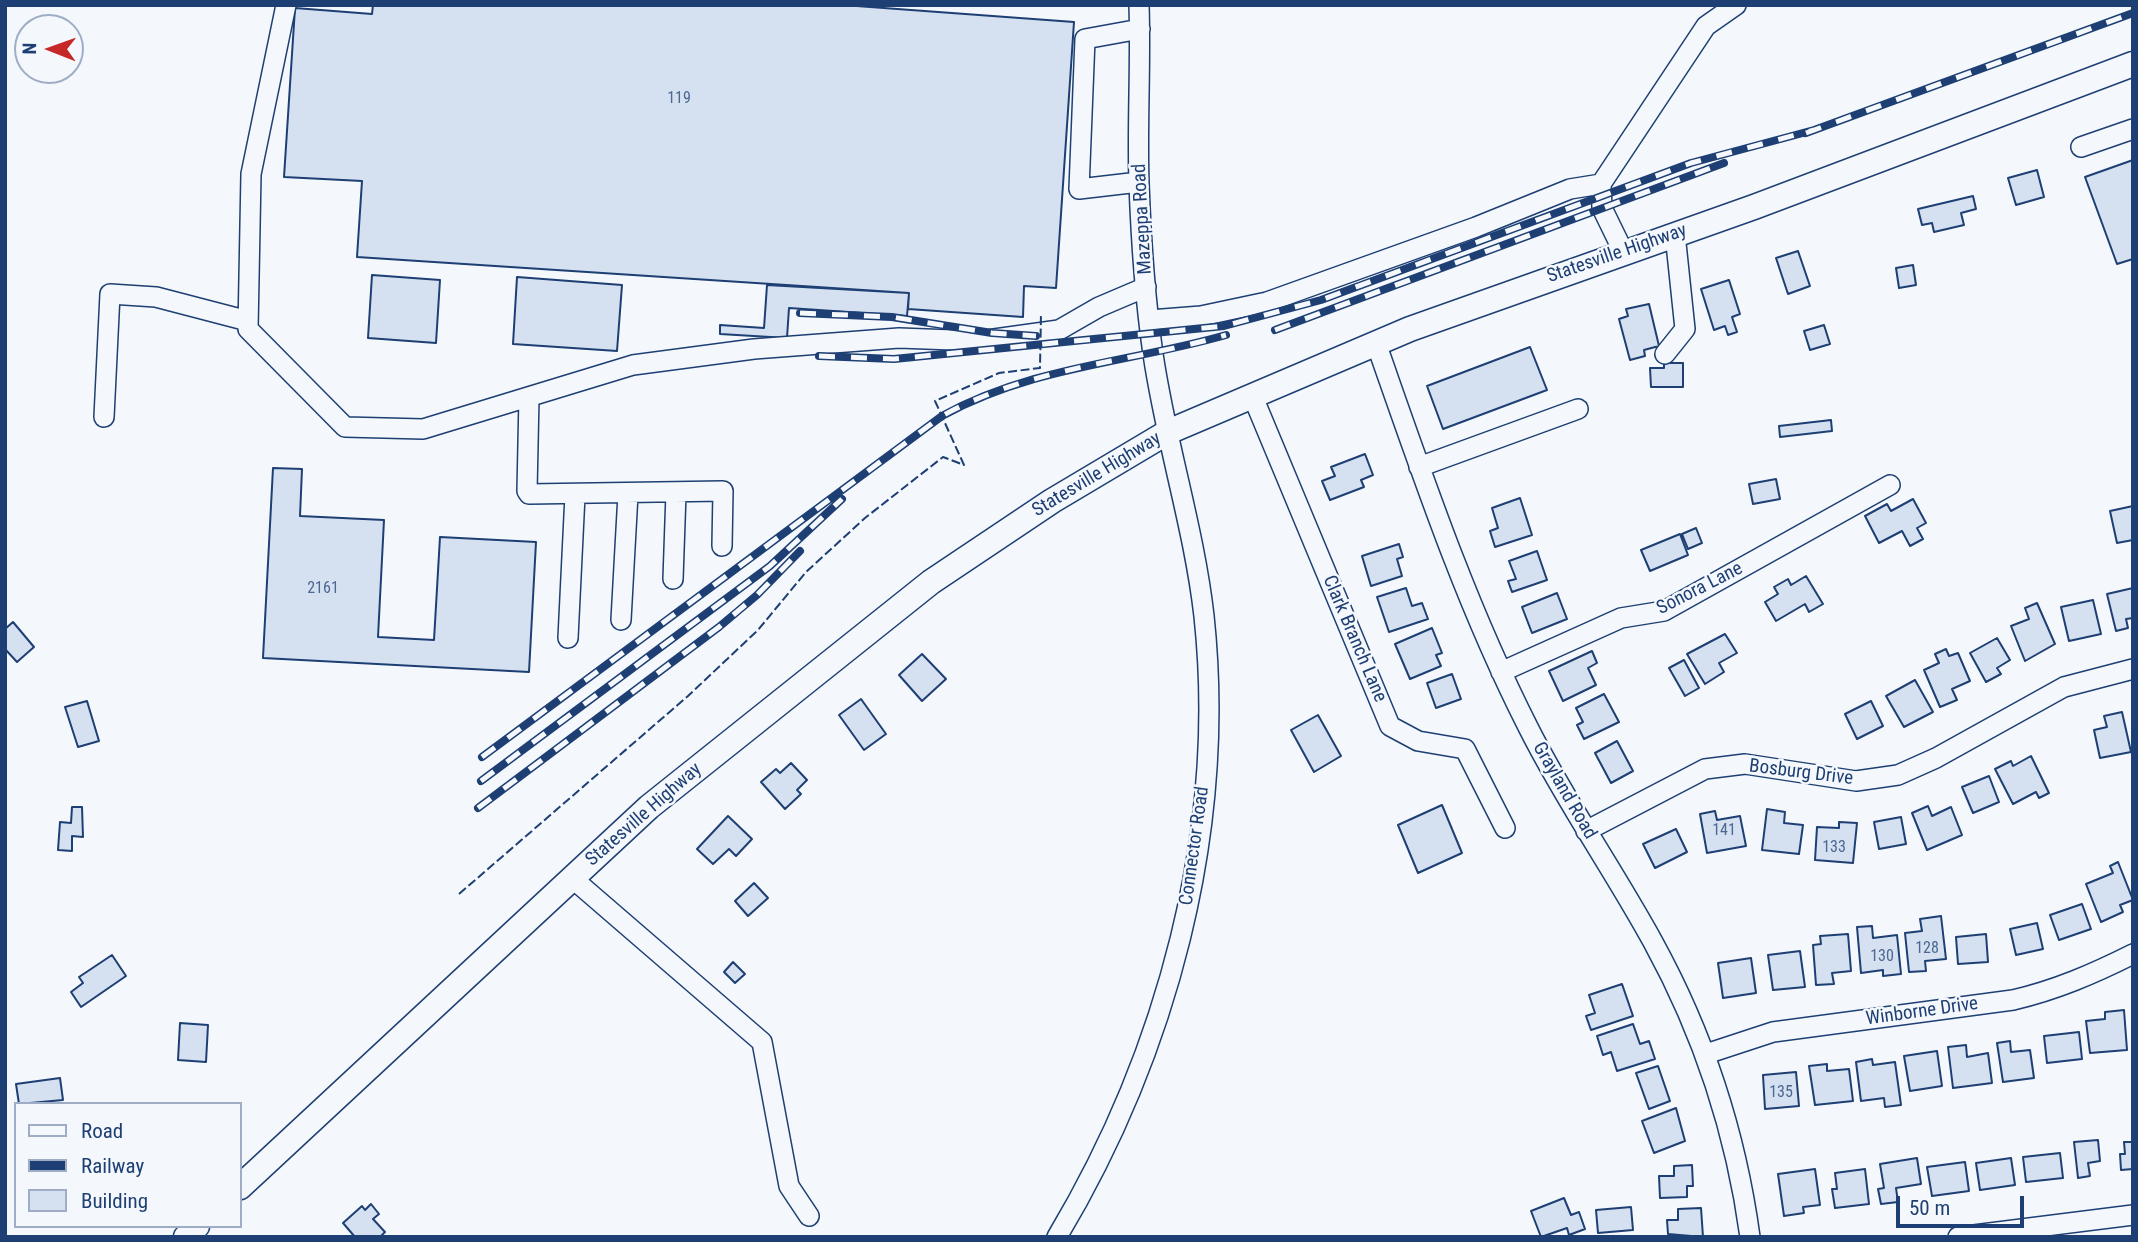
<!DOCTYPE html>
<style>
body{margin:0}
#map{position:relative;width:2138px;height:1242px;overflow:hidden;background:#f4f7fb;font-family:"Roboto Condensed",sans-serif}
canvas{display:block}
.frame{position:absolute;inset:0;border:7px solid #1d3f73;pointer-events:none}
.legend{position:absolute;left:14px;top:1102px;width:228px;height:126px;box-sizing:border-box;background:#f4f7fb;border:2px solid #9eadc5;margin:0;padding:9px 12px;list-style:none;font-size:21px;color:#1d3f73}
.legend li{display:flex;align-items:center;gap:14px;height:35px}
.legend b{width:35px;border:2px solid #9eadc5}
.north{position:absolute;left:14px;top:14px;width:70px;height:70px;box-sizing:border-box;background:#f4f7fb;border:2px solid #9eadc5;border-radius:50%;rotate:271deg;font-size:19px;font-weight:700;line-height:28px;text-align:center;color:#1d3f73}
.north::after{content:'';display:block;margin:auto;width:24px;height:32px;background:#c62828;clip-path:polygon(50% 0,100% 100%,50% 72%,0 100%)}
.scale{position:absolute;left:1896px;top:1196px;width:128px;height:32px;box-sizing:border-box;border:4px solid #1d3f73;border-top:0;padding-left:9px;font-size:21px;line-height:24px;white-space:nowrap;color:#1d3f73;-webkit-text-stroke:5px #f4f7fb;paint-order:stroke}
</style>
<div id="map">
<canvas width="2138" height="1242"></canvas>
<div class="frame"></div>
<ul class="legend">
<li><b style="height:9px;background:#f4f7fb"></b>Road</li>
<li><b style="height:9px;background:#1d3f73"></b>Railway</li>
<li><b style="height:19px;background:#d5e0f0"></b>Building</li>
</ul>
<div class="north">N</div>
<div class="scale">50 m</div>
</div>
<script>
const ctx = document.querySelector('canvas').getContext('2d');
ctx.lineJoin = 'round';
function fill(path, color) { ctx.fillStyle = color; ctx.fill(path, 'evenodd'); }
function strokePath(path, color, width, dash) { ctx.strokeStyle = color; ctx.lineWidth = width; ctx.lineCap = dash ? 'butt' : 'round'; ctx.setLineDash(dash || []); ctx.stroke(path); }
function label(font, color, halo, rows, align = 'center') {
  ctx.font = font + ' "Roboto Condensed",sans-serif'; ctx.lineWidth = 5; ctx.setLineDash([]); ctx.textBaseline = 'middle'; ctx.strokeStyle = halo; ctx.fillStyle = color; for (const [text, x, y, turn = 0] of rows) {
    ctx.save(); ctx.translate(x, y); ctx.rotate((+turn || 0) * Math.PI / 180); ctx.textAlign = isNaN(turn) ? turn : align; if (halo) ctx.strokeText(text, 0, 0); ctx.fillText(text, 0, 0); ctx.restore();
  }
}
const building = new Path2D(`
 M 373,5 L 843,5 L 1074,22 L 1056,288 L 1024,286 L 1023,317 L 908,309 L 909,293 L 357,257 L 362,181 L 284,177 L 295,8 L 372,14 Z
 M 2133,160 L 2133,259 L 2117,264 L 2085,177 Z
 M 2037,170 L 2044,197 L 2016,205 L 2008,178 Z
 M 1973,196 L 1976,209 L 1961,213 L 1964,225 L 1934,232 L 1932,223 L 1922,225 L 1918,209 Z
 M 1798,251 L 1810,286 L 1788,294 L 1776,258 Z
 M 1913,265 L 1916,285 L 1899,288 L 1896,268 Z
 M 372,275 L 440,280 L 436,343 L 368,338 Z
 M 517,277 L 622,285 L 617,351 L 513,344 Z
 M 1729,280 L 1740,314 L 1732,317 L 1737,332 L 1728,335 L 1725,326 L 1714,330 L 1701,289 Z
 M 767,285 L 909,293 L 907,316 L 789,308 L 787,338 L 720,334 L 720,325 L 764,328 Z
 M 1649,304 L 1659,346 L 1644,350 L 1645,356 L 1630,360 L 1619,319 L 1628,316 L 1626,309 Z
 M 1824,325 L 1830,344 L 1810,350 L 1804,331 Z
 M 1530,347 L 1547,390 L 1443,429 L 1427,386 Z
 M 1664,363 L 1683,363 L 1683,387 L 1651,387 L 1650,368 L 1664,368 Z
 M 1831,420 L 1832,431 L 1780,437 L 1779,426 Z
 M 1365,454 L 1373,475 L 1361,480 L 1364,487 L 1330,500 L 1322,481 L 1335,476 L 1331,467 Z
 M 273,468 L 302,469 L 300,516 L 384,520 L 378,637 L 434,640 L 440,537 L 536,542 L 529,672 L 263,658 Z
 M 1776,479 L 1780,499 L 1753,504 L 1749,484 Z
 M 1520,498 L 1532,535 L 1495,547 L 1490,531 L 1498,528 L 1492,508 Z
 M 1913,499 L 1926,523 L 1917,528 L 1923,539 L 1910,546 L 1902,531 L 1879,543 L 1865,516 L 1887,504 L 1891,511 Z
 M 2133,506 L 2133,540 L 2117,543 L 2110,511 Z
 M 1696,528 L 1702,543 L 1688,549 L 1682,534 Z
 M 1680,534 L 1688,555 L 1650,571 L 1641,550 Z
 M 1399,544 L 1403,557 L 1397,559 L 1402,576 L 1371,586 L 1362,556 Z
 M 1537,551 L 1547,580 L 1512,592 L 1508,581 L 1516,579 L 1509,561 Z
 M 1806,576 L 1823,604 L 1809,612 L 1805,604 L 1776,621 L 1765,602 L 1778,594 L 1774,587 L 1788,579 L 1791,585 Z
 M 1406,588 L 1412,606 L 1422,603 L 1428,619 L 1389,632 L 1377,597 Z
 M 2133,588 L 2133,618 L 2126,619 L 2128,628 L 2116,631 L 2107,594 Z
 M 1557,593 L 1567,619 L 1532,633 L 1522,607 Z
 M 2093,600 L 2101,634 L 2069,641 L 2061,607 Z
 M 2037,603 L 2055,644 L 2025,661 L 2011,626 L 2029,619 L 2025,608 Z
 M 13,622 L 34,647 L 17,662 L 5,649 L 5,629 Z
 M 1432,628 L 1442,653 L 1436,655 L 1441,666 L 1410,679 L 1395,644 Z
 M 1725,634 L 1737,653 L 1719,663 L 1724,672 L 1705,684 L 1687,654 Z
 M 1997,638 L 2010,660 L 1997,668 L 2001,674 L 1986,682 L 1970,653 Z
 M 1946,649 L 1949,656 L 1958,653 L 1970,681 L 1952,689 L 1957,700 L 1940,707 L 1924,670 L 1939,663 L 1935,654 Z
 M 1592,651 L 1597,663 L 1588,668 L 1596,685 L 1563,701 L 1549,671 Z
 M 922,654 L 946,679 L 922,701 L 899,675 Z
 M 1684,660 L 1699,688 L 1685,696 L 1669,668 Z
 M 1452,674 L 1461,699 L 1436,708 L 1427,683 Z
 M 1915,680 L 1933,712 L 1904,727 L 1886,696 Z
 M 1604,694 L 1619,722 L 1584,739 L 1577,725 L 1583,722 L 1576,708 Z
 M 861,699 L 886,734 L 864,750 L 839,715 Z
 M 87,701 L 99,741 L 78,747 L 65,707 Z
 M 1871,701 L 1883,726 L 1857,739 L 1845,714 Z
 M 2122,712 L 2131,752 L 2100,758 L 2094,730 L 2107,727 L 2104,716 Z
 M 1318,715 L 1341,756 L 1314,772 L 1291,730 Z
 M 1617,741 L 1633,771 L 1611,783 L 1595,753 Z
 M 2031,756 L 2049,793 L 2039,798 L 2036,792 L 2013,804 L 1995,769 L 2011,761 L 2013,766 Z
 M 791,763 L 807,780 L 797,790 L 801,794 L 785,809 L 761,782 L 776,769 L 780,773 Z
 M 1989,776 L 1999,802 L 1973,813 L 1962,787 Z
 M 1442,805 L 1462,853 L 1418,873 L 1398,825 Z
 M 1928,806 L 1932,816 L 1951,807 L 1962,835 L 1927,850 L 1912,813 Z
 M 72,807 L 82,807 L 83,837 L 72,836 L 72,851 L 58,850 L 60,822 L 71,823 Z
 M 1767,809 L 1785,812 L 1784,823 L 1803,825 L 1799,854 L 1762,850 Z
 M 1715,811 L 1717,820 L 1740,816 L 1746,846 L 1707,853 L 1700,814 Z
 M 728,816 L 752,839 L 736,856 L 729,849 L 713,864 L 697,849 Z
 M 1901,817 L 1906,844 L 1879,849 L 1874,822 Z
 M 1839,822 L 1857,823 L 1853,863 L 1815,860 L 1817,827 L 1839,828 Z
 M 1676,829 L 1687,852 L 1655,868 L 1643,844 Z
 M 2118,862 L 2133,900 L 2120,905 L 2123,912 L 2101,922 L 2086,884 L 2113,873 L 2110,866 Z
 M 754,883 L 768,898 L 748,916 L 735,901 Z
 M 2082,904 L 2091,929 L 2059,940 L 2050,915 Z
 M 1941,916 L 1946,959 L 1925,961 L 1926,971 L 1909,972 L 1905,933 L 1922,931 L 1920,919 Z
 M 2037,923 L 2043,949 L 2016,955 L 2010,929 Z
 M 1872,926 L 1873,938 L 1897,935 L 1901,974 L 1883,976 L 1883,970 L 1861,973 L 1857,927 Z
 M 1848,934 L 1851,971 L 1832,973 L 1834,984 L 1816,985 L 1813,945 L 1821,944 L 1820,936 Z
 M 1986,934 L 1988,962 L 1958,964 L 1956,937 Z
 M 1800,951 L 1805,987 L 1773,990 L 1768,955 Z
 M 112,955 L 126,976 L 81,1007 L 71,992 L 83,983 L 79,977 Z
 M 1751,958 L 1756,993 L 1723,998 L 1718,963 Z
 M 733,962 L 745,974 L 735,983 L 724,972 Z
 M 1622,984 L 1633,1016 L 1591,1030 L 1586,1016 L 1595,1013 L 1589,995 Z
 M 2124,1010 L 2127,1050 L 2090,1053 L 2086,1021 L 2105,1019 L 2105,1012 Z
 M 180,1023 L 208,1025 L 206,1062 L 178,1060 Z
 M 1633,1024 L 1640,1044 L 1649,1041 L 1655,1059 L 1617,1071 L 1611,1052 L 1603,1055 L 1597,1036 Z
 M 2079,1032 L 2082,1059 L 2047,1063 L 2044,1036 Z
 M 2010,1041 L 2011,1052 L 2030,1050 L 2034,1078 L 2003,1082 L 1997,1043 Z
 M 1966,1045 L 1967,1057 L 1988,1053 L 1992,1083 L 1953,1088 L 1948,1047 Z
 M 1937,1051 L 1942,1086 L 1910,1091 L 1904,1056 Z
 M 1872,1059 L 1873,1065 L 1895,1062 L 1901,1105 L 1885,1107 L 1884,1098 L 1861,1101 L 1856,1062 Z
 M 1827,1064 L 1827,1071 L 1849,1069 L 1853,1101 L 1815,1105 L 1809,1066 Z
 M 1658,1066 L 1670,1101 L 1649,1109 L 1636,1073 Z
 M 1796,1072 L 1799,1106 L 1765,1109 L 1763,1075 Z
 M 60,1078 L 63,1100 L 19,1104 L 16,1084 Z
 M 1676,1108 L 1685,1141 L 1654,1153 L 1642,1121 Z
 M 2098,1140 L 2100,1161 L 2088,1163 L 2090,1176 L 2078,1178 L 2074,1142 Z
 M 2124,1142 L 2133,1142 L 2133,1169 L 2121,1170 L 2120,1154 L 2125,1154 Z
 M 2060,1153 L 2063,1178 L 2026,1182 L 2023,1157 Z
 M 1917,1158 L 1921,1184 L 1896,1188 L 1898,1202 L 1881,1204 L 1878,1189 L 1884,1188 L 1880,1164 Z
 M 2011,1158 L 2015,1185 L 1980,1190 L 1976,1163 Z
 M 1965,1162 L 1969,1191 L 1932,1196 L 1927,1167 Z
 M 1692,1165 L 1693,1186 L 1687,1186 L 1687,1197 L 1660,1198 L 1659,1176 L 1674,1176 L 1674,1166 Z
 M 1815,1169 L 1820,1205 L 1803,1207 L 1804,1213 L 1784,1216 L 1778,1174 Z
 M 1865,1169 L 1869,1204 L 1835,1208 L 1832,1189 L 1837,1189 L 1835,1173 Z
 M 1564,1198 L 1571,1215 L 1579,1212 L 1585,1229 L 1569,1235 L 1567,1228 L 1541,1237 L 1531,1211 Z
 M 371,1204 L 379,1214 L 373,1219 L 385,1232 L 380,1237 L 355,1237 L 343,1223 L 362,1206 L 365,1210 Z
 M 1631,1207 L 1633,1230 L 1598,1233 L 1596,1210 Z
 M 1701,1208 L 1703,1237 L 1668,1234 L 1667,1220 L 1678,1220 L 1678,1209 Z`);
fill(building, '#d5e0f0');
strokePath(building, '#1d3f73', 2);
const minor = new Path2D(`
 M 286,5 L 251,174 L 248,329 L 345,427 L 423,429 L 633,365 L 754,349 L 899,338 L 980,341 L 1059,330 L 1099,307 L 1146,287
 M 2081,147 L 2133,129
 M 1139,182 L 1079,189 L 1085,39 L 1140,29
 M 1623,251 L 1602,208 L 1601,184 L 1706,26 L 1736,5
 M 1150,320 L 1201,316 L 1267,302 L 1476,227 L 1570,189 L 1601,184
 M 1376,343 C 1422,474 1465,603 1528,727 C 1565,801 1613,869 1653,942 C 1703,1033 1736,1134 1750,1237
 M 1665,354 L 1685,329 L 1675,234
 M 529,397 L 527,491 L 529,494 L 723,491 L 722,546
 M 1253,397 L 1390,726 L 1418,741 L 1465,749 L 1505,828
 M 104,417 L 110,294 L 156,297 L 248,321
 M 1419,467 L 1578,409
 M 673,579 L 676,493
 M 621,620 L 628,494
 M 568,638 L 575,495
 M 1501,672 L 1621,618 L 1664,611 L 1890,485
 M 1586,831 L 1705,769 L 1745,764 L 1856,781 L 1898,775 L 1936,758 L 2064,687 L 2133,669
 M 572,878 L 762,1042 L 789,1186 L 809,1216
 M 1706,1054 L 1773,1032 L 2013,1000 C 2056,990 2093,974 2133,954
 M 1057,1237 C 1167,1053 1227,831 1204,616 C 1194,528 1166,443 1153,354 C 1145,298 1141,240 1139,183 C 1137,124 1141,65 1139,5
 M 1958,1237 L 2133,1215`);
const major = new Path2D(`
 M 240,1187 L 649,807 L 931,582 L 1052,501 L 1168,432 L 1410,329 L 1754,207 L 2133,64
 M 186,1237 L 197,1226`);
strokePath(minor, '#1d3f73', 22);
strokePath(major, '#1d3f73', 27);
strokePath(minor, '#f4f7fb', 19);
strokePath(major, '#f4f7fb', 24);
const rail = new Path2D(`
 M 1806,133 L 2133,13
 M 800,313 L 892,317 L 992,333 L 1036,336
 M 1275,330 L 1724,163
 M 819,356 L 894,359 L 1224,326 L 1321,300 L 1691,163 L 1814,130
 M 482,757 L 942,416 C 1033,366 1128,363 1226,335
 M 481,781 L 770,566 L 842,499
 M 478,808 L 719,627 L 757,595 L 800,551`);
strokePath(rail, '#1d3f73', 8);
strokePath(rail, '#f4f7fb', 5, [16]);
strokePath(new Path2D(`
 M 459,894 L 688,696 L 758,630 L 806,572 L 865,518 L 943,457 L 964,465 L 935,401 L 999,373 L 1040,368 L 1041,313`), '#1d3f73', 2, [9, 3.5]);
label('16px', '#4b6792', null, [
 ["119",679,99],
 ["2161",323,589],
 ["141",1724,831],
 ["133",1834,848],
 ["128",1927,949],
 ["130",1882,957],
 ["135",1781,1093]
]);
label('19px', '#1d3f73', '#f4f7fb', [
 ["Mazeppa Road",1143,219,-93],
 ["Statesville Highway",1617,254,-19],
 ["Statesville Highway",1097,475,-31],
 ["Sonora Lane",1700,589,-27],
 ["Clark Branch Lane",1354,639,67],
 ["Bosburg Drive",1801,773,7],
 ["Grayland Road",1564,791,60],
 ["Statesville Highway",644,815,-41],
 ["Connector Road",1195,846,-82],
 ["Winborne Drive",1922,1012,-8]
]);
</script>
